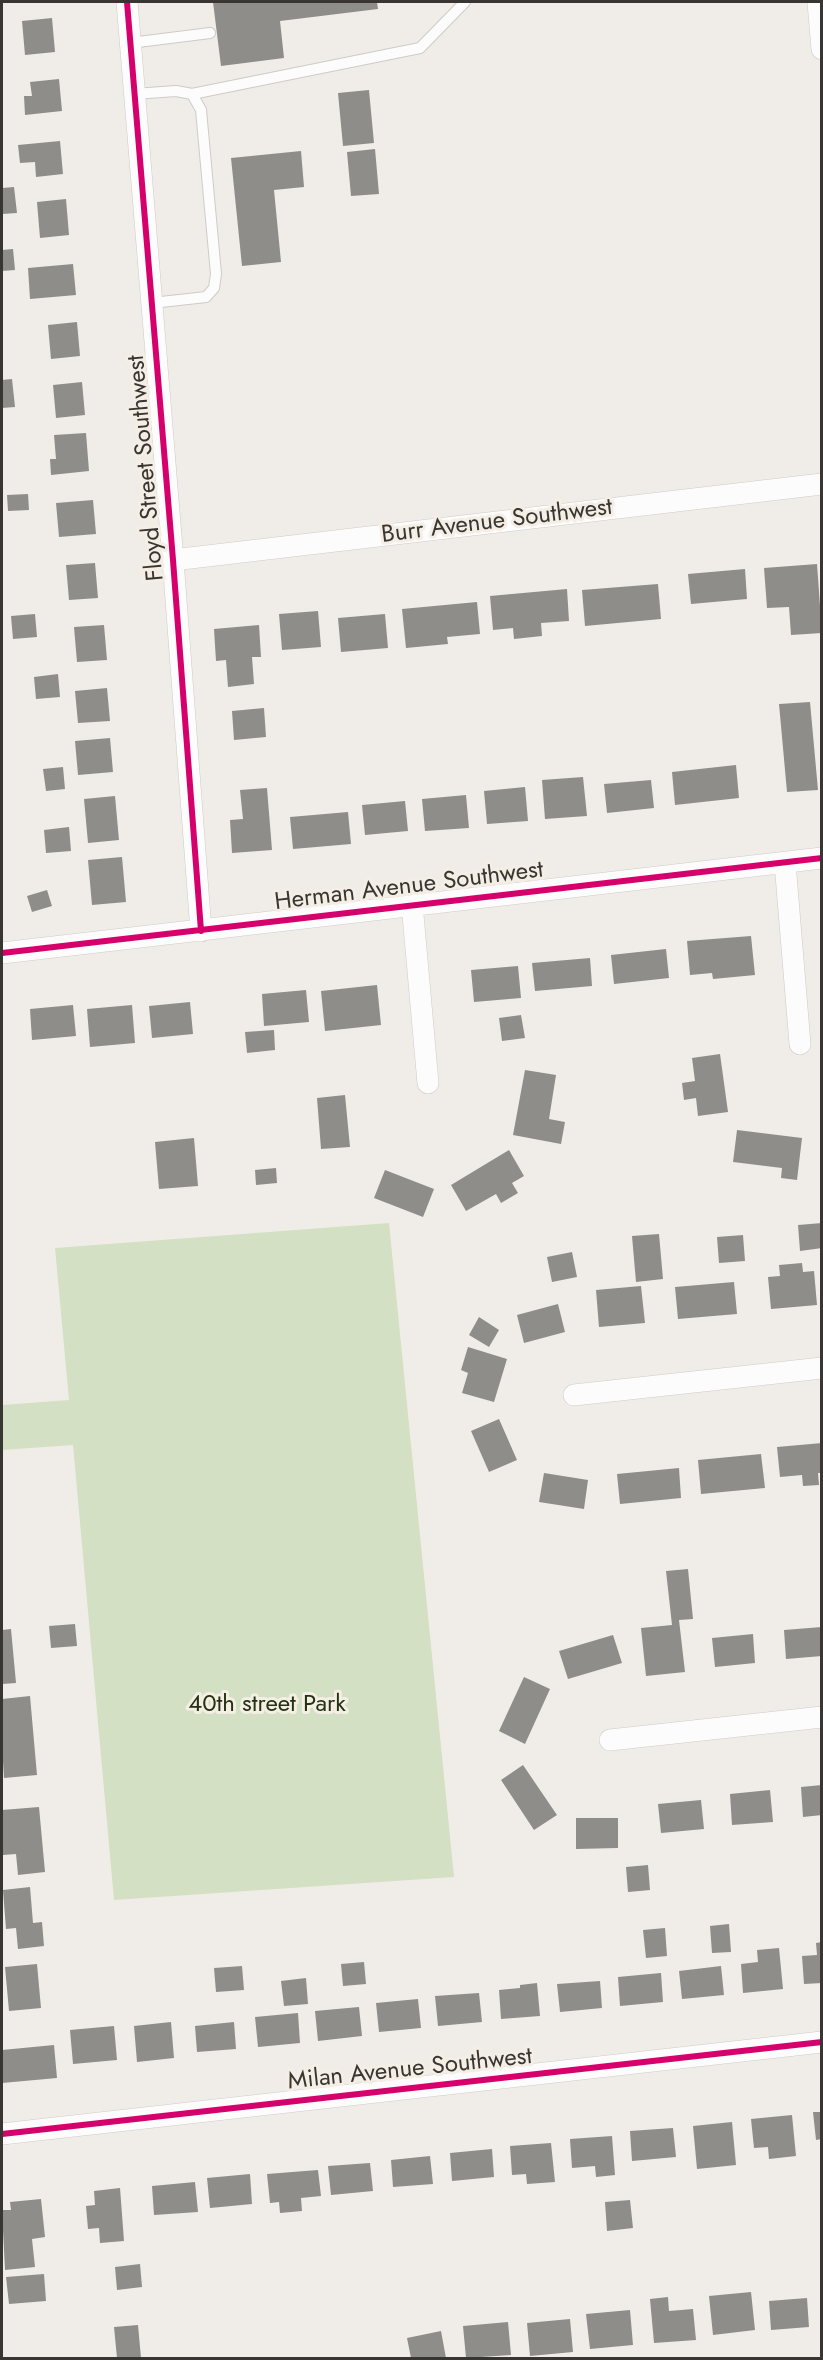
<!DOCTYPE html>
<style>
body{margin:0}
#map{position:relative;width:823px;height:2360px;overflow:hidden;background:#f0ede8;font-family:Jost,sans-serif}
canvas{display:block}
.frame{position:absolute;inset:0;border:3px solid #383532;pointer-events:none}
</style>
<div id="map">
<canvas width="823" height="2360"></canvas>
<div class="frame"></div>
</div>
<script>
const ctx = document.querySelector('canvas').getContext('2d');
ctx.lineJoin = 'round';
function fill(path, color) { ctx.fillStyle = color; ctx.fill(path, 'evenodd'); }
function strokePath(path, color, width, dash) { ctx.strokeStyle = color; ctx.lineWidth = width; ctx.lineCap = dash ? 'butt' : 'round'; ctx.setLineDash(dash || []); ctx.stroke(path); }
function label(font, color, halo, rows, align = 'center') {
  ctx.font = font + ' Jost,sans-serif'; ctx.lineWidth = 6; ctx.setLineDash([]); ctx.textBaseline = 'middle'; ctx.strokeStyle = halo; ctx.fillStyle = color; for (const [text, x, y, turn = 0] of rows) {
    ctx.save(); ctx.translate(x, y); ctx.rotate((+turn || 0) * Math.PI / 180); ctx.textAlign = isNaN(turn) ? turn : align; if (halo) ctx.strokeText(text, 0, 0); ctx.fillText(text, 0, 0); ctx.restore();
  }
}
fill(new Path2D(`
 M 389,1223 L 454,1877 L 114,1900 L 73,1445 L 2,1450 L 2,1405 L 69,1400 L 55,1248 Z`), '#d3e0c3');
fill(new Path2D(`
 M 213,2 L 377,2 L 378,9 L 280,21 L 284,58 L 221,66 Z
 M 52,18 L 55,52 L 25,55 L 22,21 Z
 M 59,79 L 62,111 L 25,115 L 24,96 L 32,96 L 30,82 Z
 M 369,90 L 374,143 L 343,146 L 338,93 Z
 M 60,141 L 63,174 L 36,177 L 35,162 L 20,163 L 18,145 Z
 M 375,149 L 379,194 L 351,196 L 347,152 Z
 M 301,151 L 304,187 L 274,190 L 281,262 L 242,266 L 231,158 Z
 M 14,187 L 17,213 L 2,214 L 2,188 Z
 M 66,199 L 69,235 L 40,238 L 37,202 Z
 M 13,249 L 15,270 L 2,271 L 2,250 Z
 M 73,264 L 76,295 L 30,299 L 28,268 Z
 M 77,322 L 80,356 L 51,359 L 48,325 Z
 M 12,379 L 15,407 L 2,408 L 2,380 Z
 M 82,382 L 85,415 L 56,418 L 53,385 Z
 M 86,433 L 89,471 L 51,475 L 50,459 L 56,459 L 54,435 Z
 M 28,494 L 29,510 L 8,511 L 7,495 Z
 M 93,500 L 96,534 L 59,537 L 56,503 Z
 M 95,563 L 98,598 L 69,600 L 66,565 Z
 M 817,564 L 822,633 L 791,635 L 789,607 L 767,608 L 764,568 Z
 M 745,569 L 747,599 L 691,604 L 688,574 Z
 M 658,584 L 661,619 L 585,626 L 582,590 Z
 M 567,589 L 569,621 L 541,623 L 542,636 L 514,639 L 513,628 L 493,630 L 490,596 Z
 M 477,602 L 480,634 L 447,637 L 448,644 L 406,648 L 402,609 Z
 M 318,611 L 321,647 L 282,650 L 279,614 Z
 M 35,614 L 37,637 L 13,639 L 11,616 Z
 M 385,614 L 388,648 L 341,652 L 338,618 Z
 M 104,625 L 107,660 L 77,662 L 74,627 Z
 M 259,625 L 261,657 L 252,657 L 254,684 L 228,687 L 226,660 L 216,661 L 214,629 Z
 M 58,674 L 60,697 L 36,699 L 34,677 Z
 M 107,688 L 110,721 L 78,723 L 75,691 Z
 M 810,702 L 818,790 L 787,792 L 779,704 Z
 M 264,708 L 266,737 L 234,740 L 232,711 Z
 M 110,738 L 113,772 L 78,775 L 75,741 Z
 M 736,765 L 739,798 L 675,805 L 672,772 Z
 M 63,767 L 65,789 L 46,791 L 43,769 Z
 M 583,777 L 587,816 L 545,819 L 542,780 Z
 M 651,780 L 654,808 L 607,813 L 604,784 Z
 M 525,787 L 528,821 L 487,824 L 484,791 Z
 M 267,788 L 272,850 L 232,853 L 230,820 L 243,819 L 240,790 Z
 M 466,795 L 469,828 L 425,831 L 422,799 Z
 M 115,796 L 119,840 L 88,843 L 84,799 Z
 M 405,801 L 408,831 L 365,835 L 362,805 Z
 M 348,812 L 351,844 L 293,849 L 290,817 Z
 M 69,827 L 71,851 L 46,853 L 44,830 Z
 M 122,857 L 126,902 L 92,905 L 88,860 Z
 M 47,890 L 52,906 L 32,912 L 27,896 Z
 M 751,936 L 755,975 L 713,979 L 712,973 L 690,975 L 687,941 Z
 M 666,949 L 669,978 L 614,984 L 611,955 Z
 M 590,958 L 592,986 L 535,991 L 532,963 Z
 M 518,966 L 521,998 L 474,1002 L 471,970 Z
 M 377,985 L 381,1025 L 325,1031 L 321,991 Z
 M 306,990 L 309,1022 L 264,1026 L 262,994 Z
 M 190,1002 L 193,1034 L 152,1038 L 149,1006 Z
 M 73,1005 L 76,1036 L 32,1040 L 30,1009 Z
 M 132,1005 L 135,1043 L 90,1047 L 87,1009 Z
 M 521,1015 L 525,1038 L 502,1041 L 499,1018 Z
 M 274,1030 L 275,1050 L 247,1053 L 245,1032 Z
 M 720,1054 L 728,1112 L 698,1116 L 696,1098 L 684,1100 L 682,1083 L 695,1081 L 692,1058 Z
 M 525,1070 L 556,1075 L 549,1119 L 565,1122 L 561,1144 L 513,1135 Z
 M 345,1095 L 350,1147 L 321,1149 L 317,1098 Z
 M 737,1130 L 802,1138 L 797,1180 L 781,1178 L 782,1168 L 733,1162 Z
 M 194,1138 L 198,1186 L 159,1189 L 155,1142 Z
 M 509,1150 L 524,1176 L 512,1183 L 518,1193 L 501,1203 L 496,1194 L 466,1211 L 451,1185 Z
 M 276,1168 L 277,1183 L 256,1185 L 255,1170 Z
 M 385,1170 L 434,1189 L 423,1217 L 374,1198 Z
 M 822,1223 L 822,1248 L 800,1251 L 798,1225 Z
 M 659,1234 L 663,1279 L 636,1282 L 632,1236 Z
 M 743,1235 L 745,1261 L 719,1263 L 717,1237 Z
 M 572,1252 L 577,1277 L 552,1282 L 547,1257 Z
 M 802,1263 L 803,1272 L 814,1271 L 817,1305 L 771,1309 L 768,1277 L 780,1276 L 779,1265 Z
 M 734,1282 L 737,1314 L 678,1319 L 675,1287 Z
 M 641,1286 L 645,1323 L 599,1327 L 596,1290 Z
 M 558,1304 L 565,1332 L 524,1343 L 517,1315 Z
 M 479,1317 L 499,1330 L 489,1347 L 469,1335 Z
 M 468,1347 L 507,1359 L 494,1402 L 462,1393 L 468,1373 L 461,1370 Z
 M 499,1419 L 517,1460 L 489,1472 L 471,1431 Z
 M 822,1443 L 822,1473 L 818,1473 L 819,1485 L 803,1486 L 802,1475 L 780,1477 L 777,1447 Z
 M 761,1454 L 765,1488 L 701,1494 L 698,1460 Z
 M 679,1468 L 681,1498 L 620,1504 L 617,1474 Z
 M 544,1473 L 588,1480 L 584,1509 L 539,1502 Z
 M 688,1569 L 693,1619 L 679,1620 L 685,1672 L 646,1676 L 641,1628 L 672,1625 L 666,1571 Z
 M 75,1624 L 77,1646 L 51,1648 L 49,1626 Z
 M 822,1627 L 822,1656 L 786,1659 L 784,1630 Z
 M 11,1629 L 16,1683 L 2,1684 L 2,1630 Z
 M 753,1634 L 755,1663 L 715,1667 L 712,1638 Z
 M 613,1635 L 622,1663 L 568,1679 L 559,1651 Z
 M 524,1677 L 550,1689 L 525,1744 L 499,1731 Z
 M 30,1696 L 37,1775 L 4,1778 L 2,1745 L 2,1699 Z
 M 523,1765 L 557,1815 L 534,1830 L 501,1780 Z
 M 822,1785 L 822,1815 L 803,1817 L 801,1787 Z
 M 770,1790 L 773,1822 L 732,1825 L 730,1794 Z
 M 701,1800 L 704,1829 L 661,1833 L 658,1804 Z
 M 39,1807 L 45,1872 L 18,1875 L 16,1854 L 3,1855 L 2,1810 Z
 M 576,1818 L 618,1818 L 618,1848 L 576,1849 Z
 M 648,1865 L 650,1890 L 628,1892 L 626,1867 Z
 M 30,1887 L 33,1923 L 42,1922 L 44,1946 L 18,1949 L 16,1928 L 6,1929 L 3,1890 Z
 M 729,1924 L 731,1952 L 712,1953 L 710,1926 Z
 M 665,1928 L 667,1956 L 646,1958 L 643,1930 Z
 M 822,1942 L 822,1983 L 804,1984 L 802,1956 L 817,1955 L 816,1943 Z
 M 779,1948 L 783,1989 L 743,1993 L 741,1964 L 758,1962 L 757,1950 Z
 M 364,1962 L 366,1984 L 343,1986 L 341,1964 Z
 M 37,1964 L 41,2008 L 9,2011 L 5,1967 Z
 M 242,1966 L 244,1990 L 216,1992 L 214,1968 Z
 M 721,1966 L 724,1995 L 682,1999 L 679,1971 Z
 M 661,1973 L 663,2002 L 620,2006 L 618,1977 Z
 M 306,1978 L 308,2004 L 284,2006 L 281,1981 Z
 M 600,1981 L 602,2008 L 560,2012 L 557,1984 Z
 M 537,1983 L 540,2016 L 501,2019 L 499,1990 L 520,1988 L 520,1985 Z
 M 479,1993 L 482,2022 L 438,2026 L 435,1996 Z
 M 418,1999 L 421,2028 L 379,2032 L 376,2003 Z
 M 359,2007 L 362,2036 L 318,2041 L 315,2011 Z
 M 298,2013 L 300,2043 L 258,2047 L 255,2017 Z
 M 171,2022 L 174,2058 L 137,2062 L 134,2026 Z
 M 234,2022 L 236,2049 L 197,2052 L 195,2026 Z
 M 114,2026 L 117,2060 L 73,2064 L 70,2030 Z
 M 54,2045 L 57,2078 L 2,2083 L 2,2050 Z
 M 813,2112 L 822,2112 L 822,2139 L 816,2140 Z
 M 792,2115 L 796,2156 L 769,2159 L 768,2147 L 754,2148 L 751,2119 Z
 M 732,2122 L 736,2165 L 697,2169 L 693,2126 Z
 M 673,2128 L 676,2157 L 632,2161 L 630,2131 Z
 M 612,2136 L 615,2175 L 596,2177 L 595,2166 L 572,2168 L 570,2139 Z
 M 551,2143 L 555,2182 L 527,2184 L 526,2174 L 512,2175 L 510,2146 Z
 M 492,2149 L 494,2177 L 452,2181 L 450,2153 Z
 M 430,2156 L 433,2184 L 393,2187 L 391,2160 Z
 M 370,2163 L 373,2191 L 331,2195 L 328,2166 Z
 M 318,2170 L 321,2196 L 301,2198 L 302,2211 L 280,2213 L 279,2202 L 270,2203 L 267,2174 Z
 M 250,2174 L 252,2204 L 210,2208 L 207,2178 Z
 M 195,2182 L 198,2212 L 154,2215 L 152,2186 Z
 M 120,2188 L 124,2241 L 100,2243 L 99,2228 L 88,2229 L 86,2206 L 95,2205 L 94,2191 Z
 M 41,2199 L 45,2237 L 32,2239 L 35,2267 L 5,2270 L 2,2210 L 11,2210 L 10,2202 Z
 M 630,2200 L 633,2228 L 607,2231 L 605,2202 Z
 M 140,2264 L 142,2287 L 117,2290 L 115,2267 Z
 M 44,2274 L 46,2301 L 9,2304 L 6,2277 Z
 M 751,2292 L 755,2330 L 713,2335 L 709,2296 Z
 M 668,2297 L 669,2311 L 693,2309 L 696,2340 L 654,2343 L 650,2299 Z
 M 807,2298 L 809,2327 L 771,2330 L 769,2301 Z
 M 630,2310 L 633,2345 L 590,2349 L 586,2314 Z
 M 570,2319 L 573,2352 L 530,2356 L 527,2323 Z
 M 508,2322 L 511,2355 L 466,2358 L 463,2326 Z
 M 138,2325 L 141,2358 L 117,2358 L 114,2327 Z
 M 441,2331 L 446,2358 L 411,2358 L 407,2338 Z`), '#8f8d89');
const service = new Path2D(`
 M 130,43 L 210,33
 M 134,94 L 176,91 L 192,94 L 201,110 L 216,274 L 214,288 L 206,297 L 152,303
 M 192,94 L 420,48 L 465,2`);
const minor = new Path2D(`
 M 127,2 L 173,560 L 201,931
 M 818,2 L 822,49
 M 173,560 L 822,484
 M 785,863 L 800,1044
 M 412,904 L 428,1083
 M 2,953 L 822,858
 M 574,1395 L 822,1368
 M 610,1740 L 822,1717
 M 2,2134 L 822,2042`);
strokePath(service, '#cecbc7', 12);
strokePath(minor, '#cecbc7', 22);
strokePath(service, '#fdfcfc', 10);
strokePath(minor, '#fdfcfc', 21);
strokePath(new Path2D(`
 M 127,2 L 173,560 L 201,931
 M 2,953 L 822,858
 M 2,2134 L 822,2042`), '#d6006c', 6);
label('24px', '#383532', '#f4eee4', [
 ["Floyd Street Southwest",147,468,-95],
 ["Burr Avenue Southwest",497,522,-7],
 ["Herman Avenue Southwest",409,887,-7],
 ["Milan Avenue Southwest",410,2070,-6]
]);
label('24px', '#223212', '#f4eee4', [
 ["40th street Park",267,1705]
]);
</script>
